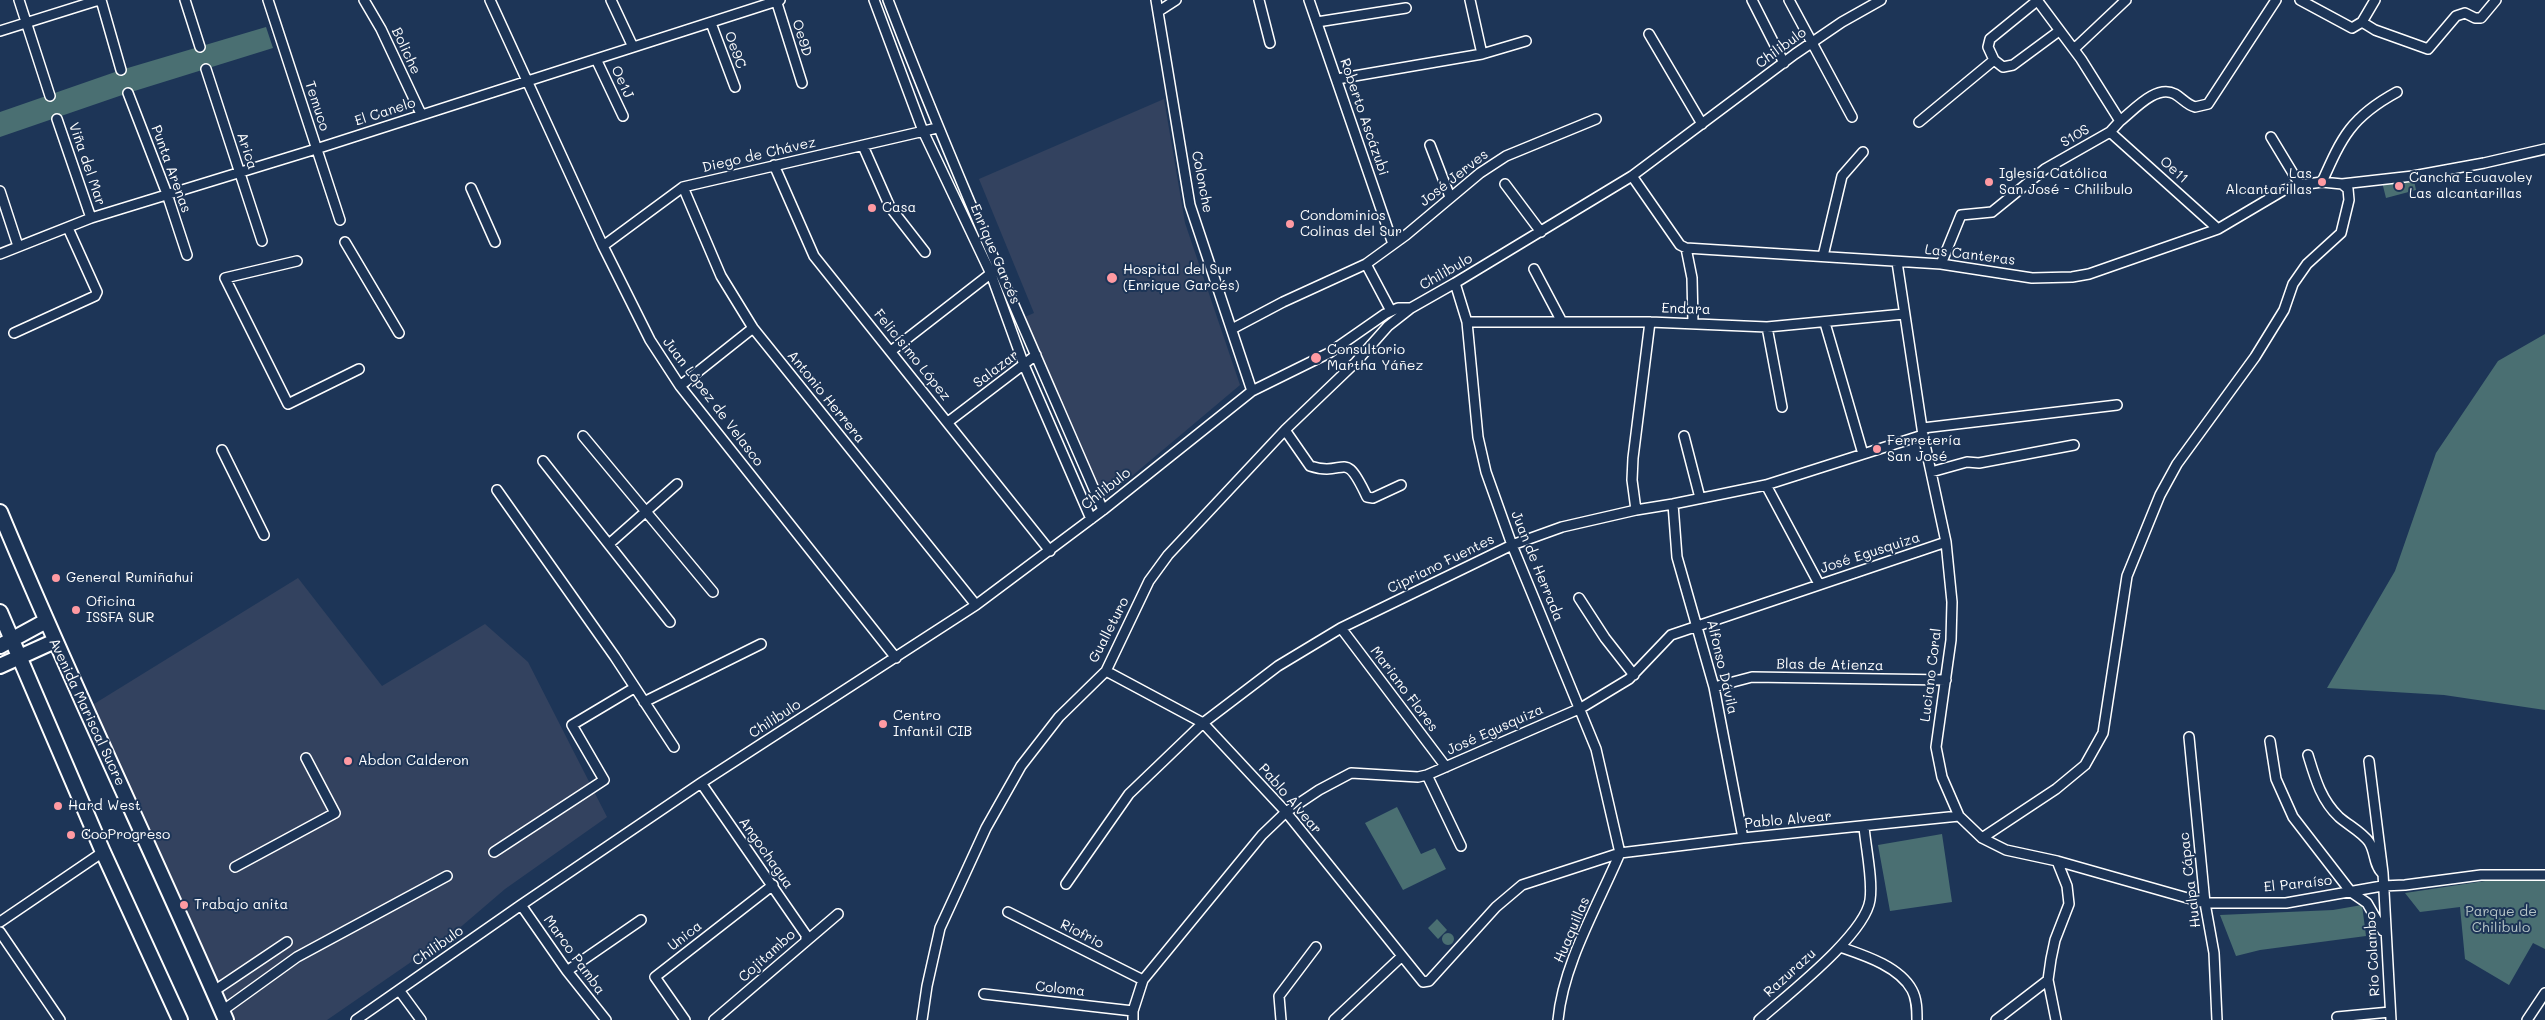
<!DOCTYPE html>
<meta charset="utf-8">
<style>
body{margin:0}
canvas{display:block;background:#1d3557}
</style>
<canvas width="2545" height="1020"></canvas>
<script>
const ctx = document.querySelector('canvas').getContext('2d');
ctx.lineJoin = 'round';
function fill(path, color) { ctx.fillStyle = color; ctx.fill(path, 'evenodd'); }
function strokePath(path, color, width, dash) { ctx.strokeStyle = color; ctx.lineWidth = width; ctx.lineCap = dash ? 'butt' : 'round'; ctx.setLineDash(dash || []); ctx.stroke(path); }
function label(font, color, halo, rows, align = 'center') {
  ctx.font = font + ' Mali,sans-serif'; ctx.lineWidth = 4; ctx.setLineDash([]); ctx.textBaseline = 'middle'; ctx.strokeStyle = halo; ctx.fillStyle = color; for (const [text, x, y, turn = 0] of rows) {
    ctx.save(); ctx.translate(x, y); ctx.rotate((+turn || 0) * Math.PI / 180); ctx.textAlign = isNaN(turn) ? turn : align; if (halo) ctx.strokeText(text, 0, 0); ctx.fillText(text, 0, 0); ctx.restore();
  }
}
fill(new Path2D(`
 M 1164,99 L 1185,223 L 1240,385 L 1101,502 L 1025,317 L 1034,313 L 979,179 Z
 M 298,578 L 382,686 L 485,624 L 528,662 L 607,817 L 505,889 L 456,931 L 327,1020 L 231,1020 L 214,991 L 94,704 Z`), '#33425f');
fill(new Path2D(`
 M 266,27 L 273,48 L 128,93 L 0,137 L 0,112 L 121,70 Z
 M 2413,176 L 2416,190 L 2386,198 L 2382,182 Z
 M 2545,334 L 2545,710 L 2444,695 L 2327,688 L 2395,571 L 2436,453 L 2498,361 Z
 M 1397,807 L 1421,854 L 1435,848 L 1446,869 L 1403,890 L 1365,823 Z
 M 1942,834 L 1952,902 L 1890,911 L 1878,845 Z
 M 2485,881 L 2545,881 L 2545,949 L 2533,943 L 2509,985 L 2465,959 L 2460,907 L 2420,912 L 2405,893 Z
 M 2362,905 L 2366,936 L 2260,950 L 2236,956 L 2220,915 L 2333,910 Z
 M 1437,919 L 1447,930 L 1438,939 L 1428,928 Z
 M1442 939a6 6 0 1 1 12 0a6 6 0 1 1-12 0Z`), '#4a6f72');
const street = new Path2D(`
 M 19,0 L 50,96
 M 101,0 L 121,70
 M 185,0 L 200,47
 M 268,0 L 340,220
 M 364,0 L 381,29 L 421,114
 M 490,0 L 603,246 L 650,340 L 680,386 L 896,658
 M 611,0 L 633,47
 M 776,0 L 802,83
 M 874,0 L 923,131 L 991,274 L 1024,365 L 1091,519
 M 888,0 C 954,172 1030,341 1103,510
 M 1156,0 L 1190,205 L 1252,391
 M 1259,0 L 1270,43
 M 1309,0 L 1393,244
 M 1470,0 L 1482,54
 M 1752,0 L 1784,63
 M 1789,0 L 1852,117
 M 2038,0 L 1990,39 L 1988,47 L 1994,60 L 2003,67 L 2013,65 L 2059,31
 M 2300,0 L 2352,28 L 2362,22 L 2375,0
 M 1159,11 L 1176,0
 M 1317,22 L 1406,8
 M 2362,22 L 2375,30 L 2428,49 L 2456,16 L 2465,13 L 2475,18 L 2481,18 L 2496,0
 M 711,23 L 735,87
 M 0,31 L 99,0
 M 1649,34 L 1702,124
 M 2074,49 L 2126,0
 M 596,59 L 623,116
 M 206,69 L 262,241
 M 1337,79 L 1482,54 L 1526,41
 M 128,93 L 167,194 L 187,255
 M 57,119 L 91,218
 M 2120,121 C 2134,110 2156,84 2175,94 C 2182,98 2187,105 2195,107 L 2208,104 L 2276,0
 M 1919,122 L 1994,60
 M 2110,132 L 2218,229
 M 2271,137 L 2300,185
 M 1430,145 L 1450,197
 M 863,146 L 890,207 L 925,252
 M 774,165 L 814,256 L 1050,551
 M 1632,176 L 1680,245 L 1686,248 L 1941,264 L 2032,278 L 2072,277 L 2089,274 L 2218,229 L 2284,190 L 2300,185 L 2322,182 L 2342,184 L 2348,189 L 2349,200 L 2341,233 L 2307,264 L 2293,284 L 2284,310 L 2255,357 L 2177,464 L 2160,495 L 2127,576 L 2103,733 L 2085,765 L 2056,789 L 1982,838
 M 2322,182 C 2342,137 2351,117 2397,92
 M 1505,184 L 1541,232
 M 2342,184 L 2413,176 L 2484,163 L 2545,149
 M 683,187 L 721,276 L 753,328 L 976,605
 M 471,188 L 495,242
 M 0,191 L 18,246
 M 345,242 L 399,333
 M 603,246 L 683,187 L 937,128
 M 1686,248 L 1692,278 L 1693,323
 M 0,254 L 91,218 L 316,149 L 780,0
 M 1823,256 L 1842,176 L 1863,152
 M 297,261 L 225,278 L 288,404 L 359,369
 M 1897,262 L 1923,435 L 1946,542 L 1952,602 L 1951,640 L 1936,747 L 1942,777 L 1959,816 L 1982,838 L 2006,850 L 2057,861 L 2205,903 L 2286,903 L 2382,886 L 2405,885 L 2481,875 L 2545,875
 M 1366,264 L 1391,311
 M 1941,264 L 1961,215 L 1992,212 L 2045,169 L 2110,132 L 2120,121 L 2081,59 L 2037,0
 M 1534,269 L 1561,320
 M 1455,283 L 1467,322 L 1478,437 L 1486,472 L 1512,545 L 1596,749 L 1620,853
 M 1467,322 L 1650,322 L 1767,327 L 1904,314
 M 1825,323 L 1863,454
 M 1767,327 L 1782,407
 M 1232,329 L 1283,302 L 1366,264 L 1406,235 L 1480,173 L 1506,156 L 1596,119
 M 14,333 L 95,296 L 97,292 L 68,228
 M 891,351 L 994,271
 M 680,386 L 753,328
 M 948,422 L 1036,355
 M 1923,428 L 2117,405
 M 1285,430 L 1310,466 C 1347,478 1343,446 1367,497 L 1373,498 L 1401,485
 M 583,436 L 713,592
 M 1684,436 L 1700,498
 M 222,450 L 264,535
 M 543,461 L 670,622
 M 1931,472 L 1967,462 L 1979,463 L 2074,445
 M 1766,485 L 1819,584
 M 497,490 L 615,657 L 674,747
 M 1673,504 L 1677,557 L 1714,687 L 1743,838
 M 1636,510 L 1632,480 L 1633,458 L 1650,322
 M 609,544 L 677,484
 M 1579,598 L 1605,638 L 1634,675
 M 1341,628 L 1446,767
 M 1106,671 L 1203,723 L 1286,812 L 1423,982 L 1429,981 L 1496,907 L 1522,885 L 1620,853 L 1743,838 L 1959,816
 M 1714,687 L 1752,677 L 1946,680
 M 644,702 L 761,644
 M 2189,737 L 2205,903 L 2214,953 L 2217,1020
 M 2270,741 L 2276,779 L 2293,817 L 2351,892 L 2367,903 L 2383,931
 M 2308,755 C 2315,778 2321,800 2339,817 C 2348,825 2362,832 2369,842 C 2376,853 2373,864 2382,873
 M 2369,761 L 2383,873 L 2391,1020
 M 1427,775 L 1461,846
 M 701,783 L 806,935 L 806,939
 M 494,852 L 604,780 L 572,725 L 634,688
 M 235,867 L 335,813 L 306,758
 M 1066,884 L 1129,794 L 1203,723 L 1278,666 L 1341,628 L 1512,545 L 1562,527 L 1636,510 L 1673,504 L 1766,485 L 1923,435
 M 521,905 L 567,971 L 606,1020
 M 1008,912 L 1143,980
 M 0,922 L 103,852
 M 0,932 L 60,1020
 M 1840,947 C 1863,955 1899,966 1912,990 C 1917,999 1917,1010 1917,1020
 M 567,971 L 641,920
 M 399,990 L 421,1020
 M 214,991 L 287,942
 M 984,994 L 1133,1011
 M 222,1011 L 297,957 L 447,876
 M 2337,1017 L 2390,1012
 M 356,1020 L 521,905 L 701,783 L 976,605 L 1103,510 L 1252,391 L 1329,353 L 1385,314 L 1398,308 L 1411,308 L 1455,283 L 1632,176 L 1795,54 L 1842,22 L 1881,0
 M 685,1020 L 655,977 L 773,885
 M 714,1020 L 838,914
 M 922,1020 L 927,986 L 940,928 L 986,828 L 1021,766 L 1059,717 L 1106,671 L 1149,581 L 1168,555 L 1285,430 L 1356,362 L 1388,326 L 1411,308
 M 1133,1020 L 1133,1011 L 1143,980 L 1262,835 L 1286,812 L 1319,790 L 1351,773 L 1418,777 L 1427,775 L 1581,708 L 1629,679 L 1671,635 L 1946,542
 M 1281,1020 L 1279,996 L 1316,947
 M 1334,1020 L 1401,957
 M 1558,1020 C 1563,964 1598,905 1620,853
 M 1759,1020 C 1787,995 1865,935 1870,900 C 1873,880 1866,849 1864,827
 M 1996,1020 L 2048,980
 M 2056,1020 L 2048,980 L 2051,959 L 2055,940 L 2069,904 L 2067,886 L 2057,861
 M 2527,1020 L 2545,993`);
const primary = new Path2D(`
 M 0,512 C 71,683 152,850 226,1020
 M 0,612 L 103,852 L 180,1020
 M 0,646 L 46,621
 M 0,666 L 55,641`);
strokePath(street, '#fff', 12);
strokePath(primary, '#fff', 18);
strokePath(street, '#1d3557', 9);
strokePath(primary, '#1d3557', 14);
for (const [x, y, r, color] of [
 [1989,182,5,"#ff9aa2"],
 [2322,182,5,"#ff9aa2"],
 [2399,186,5,"#ff9aa2"],
 [872,208,5,"#ff9aa2"],
 [1290,224,5,"#ff9aa2"],
 [1112,278,6,"#ff9aa2"],
 [1316,358,6,"#ff9aa2"],
 [1877,449,5,"#ff9aa2"],
 [56,578,5,"#ff9aa2"],
 [76,610,5,"#ff9aa2"],
 [883,724,5,"#ff9aa2"],
 [348,761,5,"#ff9aa2"],
 [58,806,5,"#ff9aa2"],
 [71,835,5,"#ff9aa2"],
 [184,905,5,"#ff9aa2"]
]) { const dot = new Path2D(); dot.arc(x, y, r, 0, 2 * Math.PI); ctx.fillStyle = color; ctx.fill(dot); strokePath(dot, '#1d3557', 2); }
label('14px', '#fff', '#1d3557', [
 ["Oe9D",802,38,73],
 ["Chilibulo",1781,48,-36],
 ["Oe9C",735,50,70],
 ["Boliche",406,51,65],
 ["Oe1J",622,82,65],
 ["Temuco",317,106,72],
 ["El Canelo",385,112,-18],
 ["Roberto Ascázubi",1364,117,71],
 ["S10S",2075,136,-30],
 ["Arica",247,151,72],
 ["Diego de Chávez",759,155,-13],
 ["Viña del Mar",87,164,71],
 ["Punta Arenas",171,169,70],
 ["Oe11",2174,170,42],
 ["José Jerves",1454,178,-38],
 ["Colonche",1202,182,79],
 ["Enrique Garcés",995,254,67],
 ["Las Canteras",1970,255,7],
 ["Chilibulo",1446,272,-30],
 ["Endara",1686,309,2],
 ["Felicísimo López",912,355,51],
 ["Salazar",996,369,-37],
 ["Antonio Herrera",826,397,51],
 ["Juan López de Velasco",713,402,53],
 ["Chilibulo",1106,489,-38],
 ["José Egusquiza",1870,553,-18],
 ["Cipriano Fuentes",1441,564,-26],
 ["Juan de Herrada",1537,566,68],
 ["Gualleturo",1109,630,-63],
 ["Blas de Atienza",1830,665,1],
 ["Alfonso Dávila",1722,667,77],
 ["Luciano Coral",1931,675,-83],
 ["Mariano Flores",1404,689,53],
 ["Avenida Mariscal Sucre",87,712,65],
 ["Chilibulo",775,719,-33],
 ["José Egusquiza",1495,730,-24],
 ["Pablo Alvear",1290,799,49],
 ["Pablo Alvear",1788,820,-5],
 ["Angochagua",766,853,55],
 ["Hualpa Cápac",2190,880,-97],
 ["El Paraíso",2298,884,-6],
 ["Huaquillas",1572,930,-67],
 ["Riofrio",1082,934,27],
 ["Unica",685,936,-38],
 ["Chilibulo",438,946,-35],
 ["Río Colambo",2373,954,-93],
 ["Marco Pamba",574,955,54],
 ["Cojitambo",767,956,-42],
 ["Razurazu",1790,973,-42],
 ["Coloma",1060,989,6]
]);
label('14px', '#fff', '#1d3557', [
 ["Iglesia Católica",1999,174],
 ["San José - Chilibulo",1999,190],
 ["Las",2312,174,"right"],
 ["Alcantarillas",2312,190,"right"],
 ["Cancha Ecuavoley",2409,178],
 ["Las alcantarillas",2409,194],
 ["Casa",882,208],
 ["Condominios",1300,216],
 ["Colinas del Sur",1300,232],
 ["Hospital del Sur",1123,270],
 ["(Enrique Garcés)",1123,286],
 ["Consultorio",1327,350],
 ["Martha Yáñez",1327,366],
 ["Ferretería",1887,441],
 ["San José",1887,457],
 ["General Rumiñahui",66,578],
 ["Oficina",86,602],
 ["ISSFA SUR",86,618],
 ["Centro",893,716],
 ["Infantil CIB",893,732],
 ["Abdon Calderon",358,761],
 ["Hard West",68,806],
 ["CooProgreso",81,835],
 ["Trabajo anita",194,905]
], 'left');
label('14px', '#b7c5c7', '#1d3557', [
 ["Parque de",2501,912],
 ["Chilibulo",2501,928]
]);
</script>
